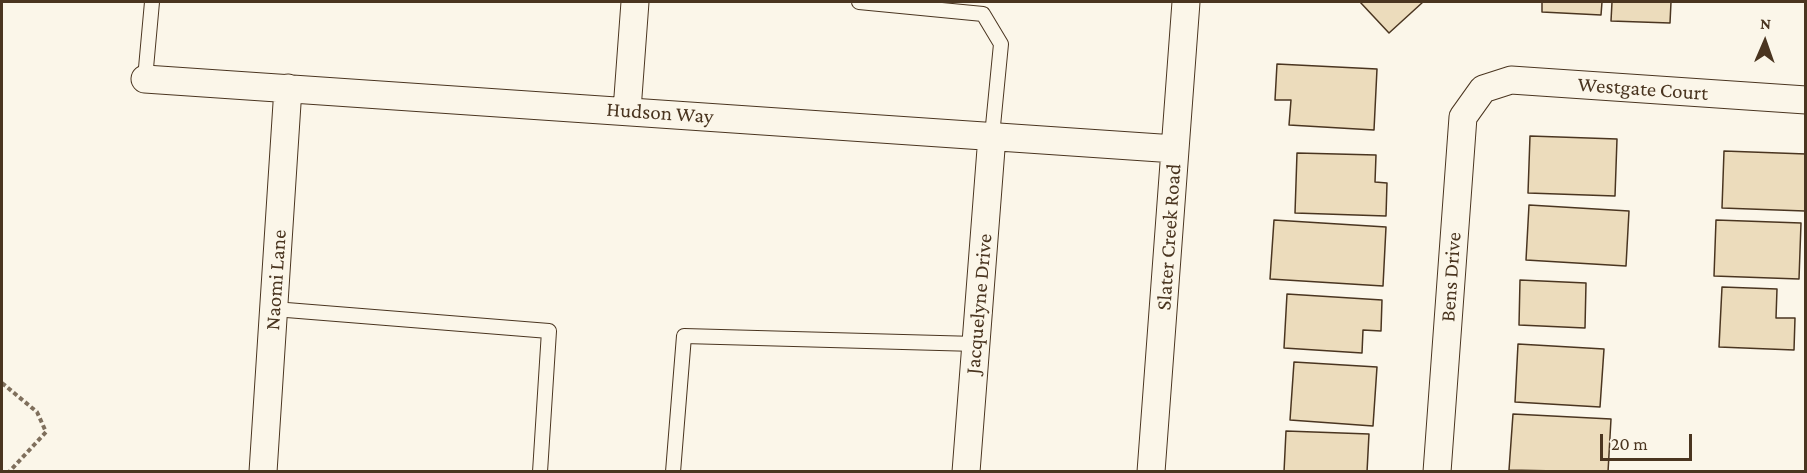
<!DOCTYPE html>
<style>
body{margin:0}
#map{position:relative;width:1807px;height:473px;overflow:hidden;background:#fbf6e9;font-family:"Crimson Pro",serif}
canvas{display:block}
.frame{position:absolute;inset:0;border:3px solid #4a3520;pointer-events:none}
.north{position:absolute;left:1735px;top:12px;width:60px;height:60px;-webkit-text-stroke:4px #fbf6e9;paint-order:stroke;rotate:2deg;font-size:16px;font-weight:700;line-height:24px;text-align:center;color:#4a3520}
.north::after{content:'';display:block;margin:auto;width:21px;height:27px;background:#4a3520;clip-path:polygon(50% 0,100% 100%,50% 72%,0 100%)}
.scale{position:absolute;left:1600px;top:434px;width:92px;height:27px;box-sizing:border-box;border:3px solid #4a3520;border-top:0;padding-left:8px;font-size:18px;line-height:21px;white-space:nowrap;color:#4a3520;-webkit-text-stroke:4px #fbf6e9;paint-order:stroke}
</style>
<div id="map">
<canvas width="1807" height="473"></canvas>
<div class="frame"></div>
<div class="north">N</div>
<div class="scale">20 m</div>
</div>
<script>
const ctx = document.querySelector('canvas').getContext('2d');
ctx.lineJoin = 'round';
function fill(path, color) { ctx.fillStyle = color; ctx.fill(path, 'evenodd'); }
function strokePath(path, color, width, dash) { ctx.strokeStyle = color; ctx.lineWidth = width; ctx.lineCap = dash ? 'butt' : 'round'; ctx.setLineDash(dash || []); ctx.stroke(path); }
function label(font, color, halo, rows, align = 'center') {
  ctx.font = font + ' "Crimson Pro",serif'; ctx.lineWidth = 4.5; ctx.setLineDash([]); ctx.textBaseline = 'middle'; ctx.strokeStyle = halo; ctx.fillStyle = color; for (const [text, x, y, turn = 0] of rows) {
    ctx.save(); ctx.translate(x, y); ctx.rotate((+turn || 0) * Math.PI / 180); ctx.textAlign = isNaN(turn) ? turn : align; if (halo) ctx.strokeText(text, 0, 0); ctx.fillText(text, 0, 0); ctx.restore();
  }
}
const building = new Path2D(`
 M 1360,2 L 1423,2 L 1389,33 Z
 M 1542,2 L 1602,2 L 1601,15 L 1542,12 Z
 M 1612,2 L 1671,2 L 1670,23 L 1611,21 Z
 M 1277,64 L 1377,69 L 1374,130 L 1289,125 L 1291,100 L 1275,100 Z
 M 1530,136 L 1617,139 L 1615,196 L 1528,193 Z
 M 1724,151 L 1806,154 L 1805,211 L 1722,208 Z
 M 1297,153 L 1376,155 L 1375,182 L 1387,183 L 1386,216 L 1295,213 Z
 M 1529,205 L 1629,211 L 1626,266 L 1526,260 Z
 M 1274,220 L 1386,227 L 1383,286 L 1270,279 Z
 M 1716,220 L 1801,223 L 1799,279 L 1714,276 Z
 M 1520,280 L 1586,283 L 1585,328 L 1519,325 Z
 M 1722,287 L 1777,289 L 1776,318 L 1795,318 L 1794,350 L 1719,347 Z
 M 1287,294 L 1382,300 L 1381,331 L 1363,330 L 1362,353 L 1284,348 Z
 M 1518,344 L 1604,349 L 1600,407 L 1515,402 Z
 M 1294,362 L 1377,367 L 1373,426 L 1290,420 Z
 M 1513,414 L 1611,419 L 1608,472 L 1509,470 Z
 M 1286,431 L 1369,434 L 1367,472 L 1284,472 Z`);
fill(building, '#ecdcbc');
strokePath(building, '#4a3520', 1.5);
const lane = new Path2D(`
 M 859,2 L 983,14 L 1001,44 L 992,136
 M 145,79 L 152,2
 M 274,309 L 549,331 L 540,472
 M 673,472 L 684,336 L 976,344`);
const street = new Path2D(`
 M 145,79 L 1175,149
 M 627,110 L 635,2
 M 263,472 L 288,88
 M 966,472 L 992,136
 M 1151,472 L 1186,2
 M 1437,472 L 1463,117 L 1483,89 L 1511,80 L 1806,100`);
strokePath(lane, '#4a3520', 16);
strokePath(street, '#4a3520', 29);
strokePath(new Path2D(`
 M 2,383 L 37,412 L 46,432 L 9,472`), '#7f6f5c', 4, [4.5, 3]);
strokePath(lane, '#fbf6e9', 14);
strokePath(street, '#fbf6e9', 27);
label('21px', '#4a3520', '#fbf6e9', [
 ["Westgate Court",1643,89,4],
 ["Hudson Way",660,113,4],
 ["Slater Creek Road",1169,237,-86],
 ["Bens Drive",1451,277,-86],
 ["Naomi Lane",276,280,-86],
 ["Jacquelyne Drive",979,304,-85]
]);
</script>
